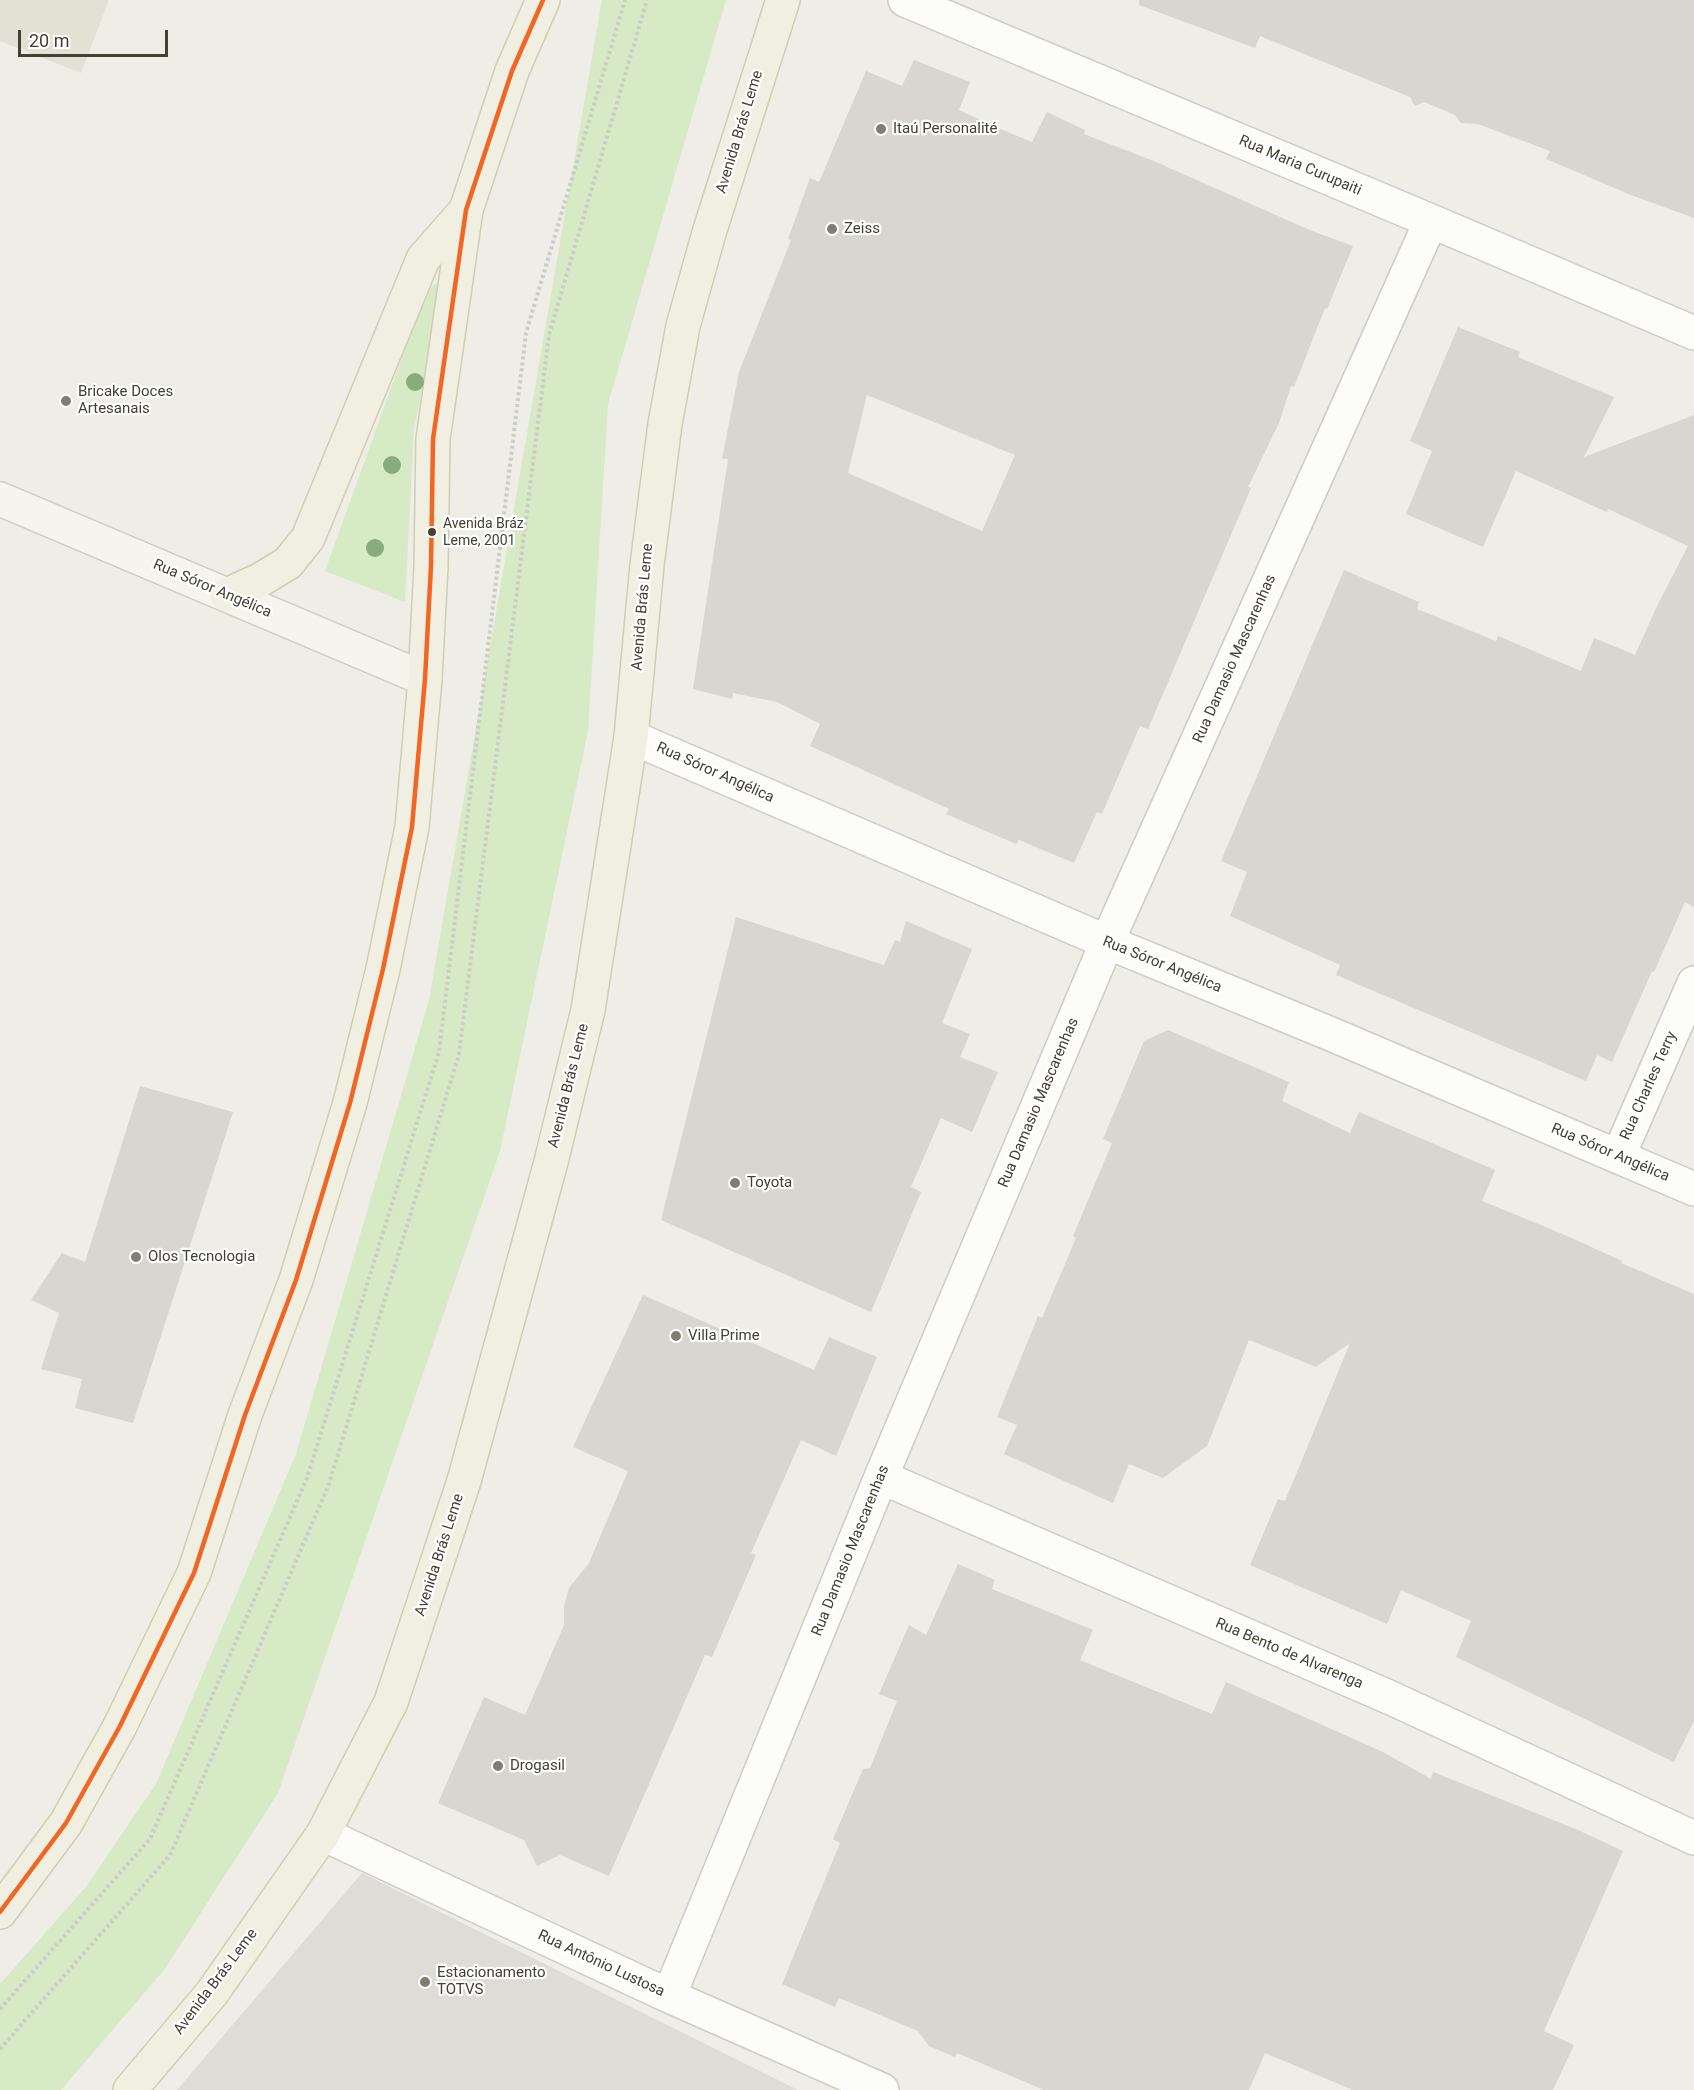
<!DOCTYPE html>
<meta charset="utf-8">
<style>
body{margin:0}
#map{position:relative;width:1694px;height:2090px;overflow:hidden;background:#eeede6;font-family:Roboto,sans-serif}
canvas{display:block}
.scale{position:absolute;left:18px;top:30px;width:150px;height:27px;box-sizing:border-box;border:3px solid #444033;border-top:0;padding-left:8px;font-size:18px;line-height:21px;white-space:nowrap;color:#444033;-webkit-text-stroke:4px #fff;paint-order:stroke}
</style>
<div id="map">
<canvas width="1694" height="2090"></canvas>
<div class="scale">20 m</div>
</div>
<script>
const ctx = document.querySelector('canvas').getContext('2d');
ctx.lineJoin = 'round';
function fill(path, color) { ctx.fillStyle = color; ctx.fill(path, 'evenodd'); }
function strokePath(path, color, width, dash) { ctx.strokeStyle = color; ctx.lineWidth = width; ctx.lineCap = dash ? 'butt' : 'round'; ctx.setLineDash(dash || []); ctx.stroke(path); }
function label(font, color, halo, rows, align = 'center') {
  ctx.font = font + ' Roboto,sans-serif'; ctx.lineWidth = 4.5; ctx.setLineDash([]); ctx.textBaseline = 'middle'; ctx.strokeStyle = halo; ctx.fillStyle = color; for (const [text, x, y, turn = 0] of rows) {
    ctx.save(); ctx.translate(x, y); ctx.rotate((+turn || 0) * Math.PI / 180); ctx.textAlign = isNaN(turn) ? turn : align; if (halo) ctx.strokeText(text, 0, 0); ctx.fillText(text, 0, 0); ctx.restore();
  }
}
fill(new Path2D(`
 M 0,0 L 109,0 L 81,73 L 0,41 Z`), '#e3e1d3');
fill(new Path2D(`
 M 602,0 L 726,0 L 608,404 L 588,731 L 500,1151 L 278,1793 L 164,1970 L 61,2090 L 0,2090 L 0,1984 L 86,1887 L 156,1784 L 296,1454 L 429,1000 Z
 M 446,279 L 414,428 L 405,602 L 325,571 L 426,291 L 441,280 Z`), '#d6eac5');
fill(new Path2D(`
 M 362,1873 L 798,2090 L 177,2090 Z`), '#dddcd6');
fill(new Path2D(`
 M 1139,0 L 1694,0 L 1694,218 L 1631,195 L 1546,159 L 1550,151 L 1478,124 L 1461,123 L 1455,115 L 1424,102 L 1415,106 L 1410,97 L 1260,36 L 1255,48 L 1139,5 Z
 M 914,60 L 970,82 L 959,110 L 998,128 L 1032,142 L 1047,112 L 1085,130 L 1084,134 L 1156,162 L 1312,231 L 1353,246 L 1327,309 L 1325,308 L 1294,387 L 1291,386 L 1279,423 L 1248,487 L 1251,488 L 1148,729 L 1140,726 L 1102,814 L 1097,812 L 1074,863 L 1019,840 L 1016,844 L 946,814 L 949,809 L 810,746 L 820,724 L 777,702 L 733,693 L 732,699 L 693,689 L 728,459 L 722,459 L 739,372 L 791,240 L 788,239 L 810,178 L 819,182 L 866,71 L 902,86 ZM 867,395 L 1015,455 L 982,531 L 848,473 Z
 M 1458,327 L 1520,352 L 1518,357 L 1614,397 L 1584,457 L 1694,415 L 1694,907 L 1685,902 L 1654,972 L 1652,971 L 1612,1062 L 1597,1055 L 1586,1081 L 1336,975 L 1340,965 L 1230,916 L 1247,872 L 1221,861 L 1344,570 L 1419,602 L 1417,609 L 1496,641 L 1498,636 L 1581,671 L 1594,638 L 1635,655 L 1657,606 L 1688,546 L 1608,509 L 1607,512 L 1516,471 L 1483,547 L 1406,514 L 1432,451 L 1410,441 Z
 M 736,917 L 884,965 L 895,940 L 900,942 L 906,921 L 972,949 L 942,1023 L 970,1034 L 960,1057 L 998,1072 L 972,1132 L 941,1118 L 911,1187 L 921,1192 L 871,1312 L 661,1220 Z
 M 1168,1030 L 1289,1082 L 1282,1101 L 1350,1133 L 1359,1112 L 1495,1170 L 1482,1201 L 1565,1235 L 1622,1261 L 1621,1263 L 1694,1294 L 1694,1721 L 1674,1762 L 1456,1657 L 1471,1621 L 1401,1590 L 1387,1624 L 1250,1565 L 1278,1499 L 1285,1501 L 1350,1343 L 1316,1367 L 1249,1340 L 1207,1446 L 1163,1478 L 1129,1464 L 1113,1503 L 1004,1454 L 1017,1425 L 997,1417 L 1038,1316 L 1042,1318 L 1076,1238 L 1073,1236 L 1112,1143 L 1103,1139 L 1144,1041 Z
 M 140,1086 L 233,1112 L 133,1423 L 75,1408 L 82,1379 L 41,1369 L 59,1313 L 31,1300 L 62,1253 L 85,1262 Z
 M 643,1295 L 814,1370 L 829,1337 L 877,1357 L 836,1456 L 801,1440 L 751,1553 L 756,1555 L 712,1657 L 705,1655 L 609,1876 L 560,1855 L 537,1866 L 524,1840 L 438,1803 L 484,1697 L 525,1715 L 564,1625 L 564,1606 L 569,1588 L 589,1563 L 628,1471 L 573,1447 Z
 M 958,1564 L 995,1580 L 992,1589 L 1093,1630 L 1080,1660 L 1212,1714 L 1226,1682 L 1383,1752 L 1431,1779 L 1433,1772 L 1578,1830 L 1623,1851 L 1544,2031 L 1574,2045 L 1553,2090 L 1353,2090 L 1265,2053 L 1249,2090 L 1044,2090 L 957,2053 L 955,2057 L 929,2046 L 918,2031 L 839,1998 L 835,2007 L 782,1984 L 840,1843 L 833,1839 L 863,1769 L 870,1768 L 897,1701 L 879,1694 L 909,1625 L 926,1635 Z`), '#d8d6cf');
const street = new Path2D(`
 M 905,0 L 1431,221 L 1694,333
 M 631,737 L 1107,942 L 1331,1034 L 1694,1189
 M 1618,1157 L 1694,983
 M 881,1477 L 1391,1698 L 1694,1838
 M 323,1834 L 669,1996 L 882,2090
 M 669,1996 L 881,1477 L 1107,942 L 1431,221`);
const secondary = new Path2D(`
 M 0,499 L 425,679`);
const primary = new Path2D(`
 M 227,595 L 260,580 L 288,563 L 308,538 L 423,259 L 466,210
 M 0,1912 L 66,1823 L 120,1726 L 194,1573 L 245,1415 L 296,1280 L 350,1103 L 383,969 L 412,827 L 425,679 L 431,566 L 433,439 L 466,210 L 512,71 L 543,0
 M 130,2090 L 212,1993 L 323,1834 L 391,1702 L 464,1481 L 551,1162 L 588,1010 L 631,737 L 647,565 L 665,424 L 683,326 L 709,233 L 783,0`);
strokePath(street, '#cccbc4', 36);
strokePath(secondary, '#ceccbd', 36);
strokePath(primary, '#d1cdb3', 36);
strokePath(new Path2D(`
 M 0,2009 L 150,1839 L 307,1478 L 439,1052 L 526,333 L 625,0
 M 0,2049 L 170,1855 L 329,1484 L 459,1054 L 549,335 L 647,0`), '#cdcbc6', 4, [3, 3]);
strokePath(street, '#fcfcfb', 33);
strokePath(secondary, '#f6f5ed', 33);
strokePath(primary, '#f0efe2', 33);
strokePath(new Path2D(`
 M 0,1912 L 66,1823 L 120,1726 L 194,1573 L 245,1415 L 296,1280 L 350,1103 L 383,969 L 412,827 L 425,679 L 431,566 L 433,439 L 466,210 L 512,71 L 543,0`), '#f26522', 4.5);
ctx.fillStyle = '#89ac7c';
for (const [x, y] of [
 [415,382],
 [392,465],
 [375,548]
]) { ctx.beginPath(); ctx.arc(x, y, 9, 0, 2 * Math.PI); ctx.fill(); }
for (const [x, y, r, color] of [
 [881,129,6,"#807d72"],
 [832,229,6,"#807d72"],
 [66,401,6,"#807d72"],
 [432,532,5,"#444033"],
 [735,1183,6,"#807d72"],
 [136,1257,6,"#807d72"],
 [676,1336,6,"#807d72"],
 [498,1766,6,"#807d72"],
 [425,1982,6,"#807d72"]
]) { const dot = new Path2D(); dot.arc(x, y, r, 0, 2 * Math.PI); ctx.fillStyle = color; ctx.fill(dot); strokePath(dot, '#fff', 2); }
label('14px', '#444033', '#fff', [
 ["Avenida Bráz",443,524],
 ["Leme, 2001",443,541]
], 'left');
label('15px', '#444033', '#fff', [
 ["Itaú Personalité",893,129],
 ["Zeiss",844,229],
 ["Bricake Doces",78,392],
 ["Artesanais",78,409],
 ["Toyota",747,1183],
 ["Olos Tecnologia",148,1257],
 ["Villa Prime",688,1336],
 ["Drogasil",510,1766],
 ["Estacionamento",437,1973],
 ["TOTVS",437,1990]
], 'left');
label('15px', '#444033', '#fff', [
 ["Avenida Brás Leme",740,132,-73],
 ["Rua Maria Curupaiti",1300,166,23],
 ["Rua Sóror Angélica",212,589,23],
 ["Avenida Brás Leme",643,607,-85],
 ["Rua Damasio Mascarenhas",1235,659,-66],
 ["Rua Sóror Angélica",715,773,24],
 ["Rua Sóror Angélica",1162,965,22],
 ["Avenida Brás Leme",569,1086,-76],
 ["Rua Charles Terry",1649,1086,-66],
 ["Rua Damasio Mascarenhas",1039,1103,-67],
 ["Rua Sóror Angélica",1610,1153,23],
 ["Rua Damasio Mascarenhas",851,1551,-68],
 ["Avenida Brás Leme",440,1555,-72],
 ["Rua Bento de Alvarenga",1289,1654,23],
 ["Rua Antônio Lustosa",601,1964,25],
 ["Avenida Brás Leme",216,1982,-53]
]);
</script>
